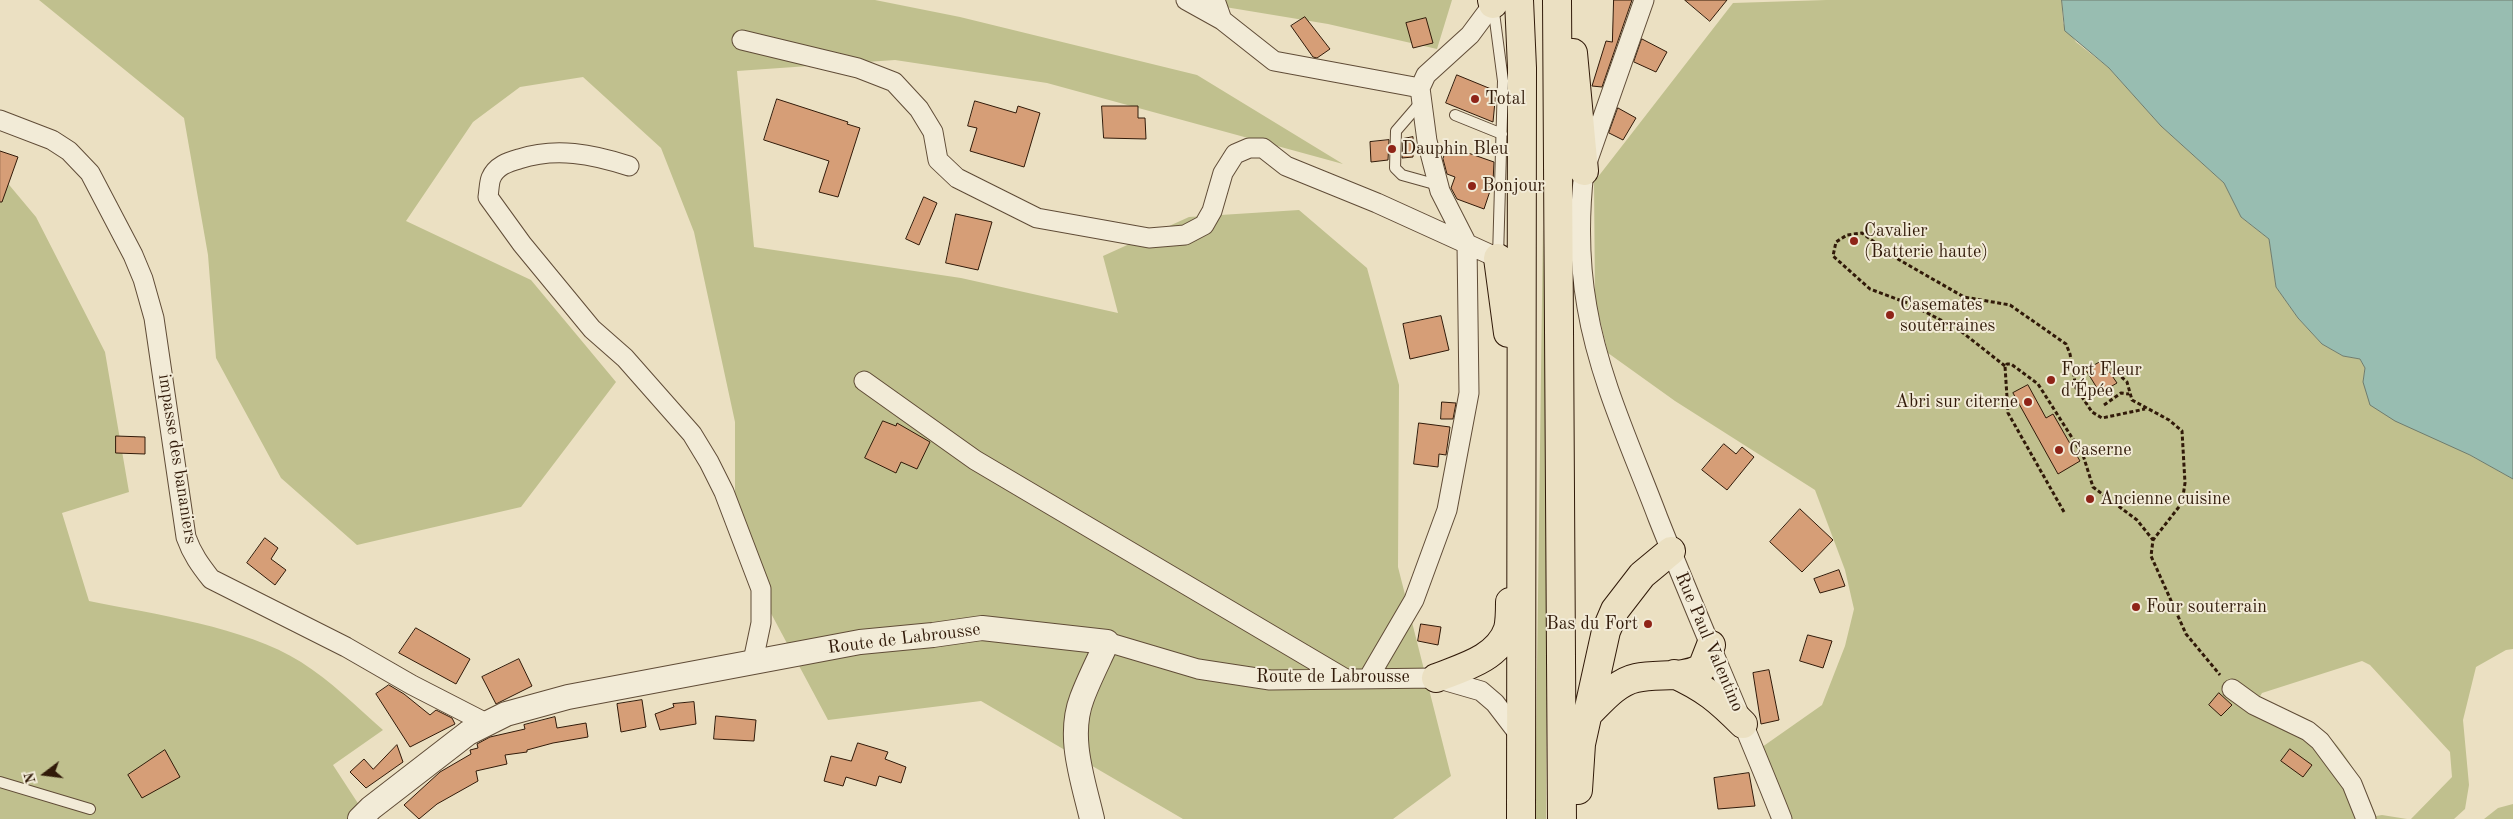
<!DOCTYPE html>
<meta charset="utf-8">
<style>
body{margin:0}
#map{position:relative;width:2513px;height:819px;overflow:hidden;background:#ebe0c2;font-family:"Old Standard TT",serif}
canvas{display:block}
.north{position:absolute;left:20px;top:749px;width:50px;height:50px;-webkit-text-stroke:4px #f2ebd7;paint-order:stroke;rotate:255deg;font-size:14px;font-weight:700;line-height:20px;text-align:center;color:#311a09}
.north::after{content:'';display:block;margin:auto;width:18px;height:22px;background:#311a09;clip-path:polygon(50% 0,100% 100%,50% 72%,0 100%)}
</style>
<div id="map">
<canvas width="2513" height="819"></canvas>
<div class="north">N</div>
</div>
<script>
const ctx = document.querySelector('canvas').getContext('2d');
ctx.lineJoin = 'round';
function fill(path, color) { ctx.fillStyle = color; ctx.fill(path, 'evenodd'); }
function strokePath(path, color, width, dash) { ctx.strokeStyle = color; ctx.lineWidth = width; ctx.lineCap = dash ? 'butt' : 'round'; ctx.setLineDash(dash || []); ctx.stroke(path); }
function label(font, color, halo, rows, align = 'center') {
  ctx.font = font + ' "Old Standard TT",serif'; ctx.lineWidth = 4; ctx.setLineDash([]); ctx.textBaseline = 'middle'; ctx.strokeStyle = halo; ctx.fillStyle = color; for (const [text, x, y, turn = 0] of rows) {
    ctx.save(); ctx.translate(x, y); ctx.rotate((+turn || 0) * Math.PI / 180); ctx.textAlign = isNaN(turn) ? turn : align; if (halo) ctx.strokeText(text, 0, 0); ctx.fillText(text, 0, 0); ctx.restore();
  }
}
fill(new Path2D(`
 M 39,0 L 875,0 L 960,17 L 1197,75 L 1343,164 L 1047,83 L 895,60 L 737,71 L 754,247 L 961,278 L 1118,313 L 1103,256 L 1189,217 L 1299,210 L 1367,268 L 1399,385 L 1398,567 L 1451,776 L 1393,819 L 1183,819 L 981,701 L 828,720 L 735,546 L 735,422 L 694,232 L 661,148 L 583,77 L 520,87 L 473,122 L 406,221 L 531,280 L 616,382 L 521,507 L 357,545 L 281,478 L 216,358 L 208,255 L 184,118 Z
 M 1220,0 L 1452,0 L 1437,49 L 1328,24 L 1225,7 Z
 M 1826,0 L 2062,0 L 2063,23 L 2076,42 L 2109,68 L 2161,126 L 2224,183 L 2241,217 L 2269,239 L 2276,287 L 2298,318 L 2322,344 L 2343,356 L 2360,359 L 2365,368 L 2363,382 L 2470,455 L 2513,479 L 2513,649 L 2506,650 L 2476,667 L 2463,720 L 2469,785 L 2465,809 L 2454,819 L 2411,819 L 2452,777 L 2450,752 L 2370,665 L 2362,661 L 2262,693 L 2259,698 C 2269,707 2288,710 2301,716 C 2337,732 2363,781 2376,816 L 2382,815 L 2407,819 L 1782,819 L 1755,752 L 1822,705 L 1845,646 L 1854,609 L 1845,570 L 1815,490 L 1675,401 L 1608,353 L 1595,300 L 1594,182 L 1733,3 Z
 M 0,174 L 36,217 L 105,352 L 129,492 L 62,513 L 89,601 C 153,614 246,627 301,662 C 331,681 356,706 383,730 L 333,765 L 361,808 L 350,819 L 0,819 Z
 M 1543,225 L 1547,429 L 1546,819 L 1535,819 Z
 M 2513,804 L 2513,819 L 2484,819 L 2498,808 Z`), '#c0c08e');
const water = new Path2D(`
 M 2062,0 L 2513,0 L 2513,479 L 2470,455 L 2395,421 L 2370,405 L 2363,382 L 2365,368 L 2360,359 L 2343,356 L 2322,344 L 2298,318 L 2276,287 L 2269,239 L 2241,217 L 2224,183 L 2161,126 L 2109,68 L 2065,31 Z`);
fill(water, '#98bdb1');
strokePath(water, '#6f7c6e', 1);
const building = new Path2D(`
 M 1614,0 L 1632,0 L 1602,87 L 1592,86 L 1606,41 L 1612,42 Z
 M 1685,0 L 1727,0 L 1710,21 Z
 M 1305,17 L 1330,49 L 1317,58 L 1313,57 L 1291,26 Z
 M 1426,18 L 1433,43 L 1413,48 L 1406,23 Z
 M 1642,39 L 1667,52 L 1656,72 L 1634,62 Z
 M 1457,75 L 1496,91 L 1493,122 L 1446,103 Z
 M 777,99 L 848,122 L 847,124 L 860,128 L 838,197 L 819,192 L 829,161 L 764,140 Z
 M 975,101 L 1016,113 L 1018,106 L 1040,113 L 1024,167 L 970,151 L 977,128 L 968,126 Z
 M 1102,106 L 1138,106 L 1138,118 L 1145,118 L 1146,139 L 1104,138 Z
 M 1618,108 L 1636,118 L 1623,140 L 1609,133 Z
 M 1413,137 L 1413,157 L 1402,158 L 1403,139 Z
 M 1389,140 L 1388,160 L 1371,162 L 1370,142 Z
 M 1448,146 L 1494,162 L 1493,182 L 1484,209 L 1457,199 L 1451,188 L 1455,177 L 1447,174 L 1443,159 Z
 M 0,151 L 18,157 L 2,202 L 0,202 Z
 M 924,197 L 937,203 L 919,245 L 906,239 Z
 M 956,214 L 992,222 L 978,270 L 946,263 Z
 M 1441,316 L 1449,350 L 1410,359 L 1403,324 Z
 M 2102,361 L 2117,383 L 2100,393 L 2086,370 Z
 M 2028,385 L 2046,418 L 2053,414 L 2080,461 L 2058,474 L 2013,393 Z
 M 1442,402 L 1456,403 L 1453,419 L 1441,419 Z
 M 883,421 L 896,426 L 897,423 L 930,442 L 917,469 L 901,462 L 896,473 L 865,458 Z
 M 1419,423 L 1450,427 L 1446,455 L 1439,454 L 1438,467 L 1414,464 Z
 M 116,436 L 145,437 L 145,454 L 116,453 Z
 M 1724,444 L 1736,454 L 1742,447 L 1754,457 L 1727,490 L 1702,470 Z
 M 1800,509 L 1833,540 L 1802,572 L 1770,542 Z
 M 265,538 L 278,548 L 271,559 L 286,570 L 275,585 L 247,563 Z
 M 1839,570 L 1845,586 L 1820,593 L 1814,579 Z
 M 1421,624 L 1441,627 L 1438,645 L 1418,641 Z
 M 416,628 L 470,659 L 456,684 L 399,653 Z
 M 1808,635 L 1832,641 L 1823,668 L 1800,661 Z
 M 519,659 L 532,686 L 496,704 L 482,677 Z
 M 1769,670 L 1779,720 L 1761,724 L 1753,673 Z
 M 389,685 L 404,694 L 430,715 L 436,710 L 452,718 L 455,724 L 410,747 L 376,694 Z
 M 2219,693 L 2232,705 L 2221,716 L 2209,705 Z
 M 642,700 L 646,727 L 621,732 L 617,704 Z
 M 694,702 L 696,724 L 660,730 L 655,714 L 674,707 L 673,704 Z
 M 716,716 L 756,720 L 754,741 L 714,739 Z
 M 555,717 L 557,728 L 586,723 L 588,737 L 553,743 L 527,750 L 527,752 L 505,755 L 507,764 L 476,771 L 478,781 L 437,804 L 419,819 L 404,805 L 440,772 L 471,754 L 470,750 L 478,748 L 477,744 L 490,737 L 525,729 L 524,725 Z
 M 858,743 L 888,752 L 885,759 L 906,767 L 901,783 L 879,776 L 876,786 L 846,777 L 843,786 L 824,781 L 831,756 L 851,761 Z
 M 397,745 L 403,762 L 366,788 L 350,772 L 364,759 L 373,769 Z
 M 2290,749 L 2312,765 L 2303,777 L 2281,761 Z
 M 165,750 L 180,777 L 142,798 L 128,775 Z
 M 1749,773 L 1755,806 L 1718,809 L 1714,778 Z`);
fill(building, '#d69e77');
strokePath(building, '#311a09', 1);
const service = new Path2D(`
 M 1493,5 L 1503,81 L 1498,257
 M 1421,102 L 1396,131 L 1395,168 L 1402,175 L 1438,185
 M 1455,115 L 1502,134
 M 0,782 L 90,809`);
const minor = new Path2D(`
 M 1186,0 L 1222,20
 M 1215,0 L 1222,20 L 1274,61 L 1420,88
 M 1644,0 L 1584,171 C 1579,215 1579,262 1587,307 C 1599,379 1632,449 1658,518 C 1698,619 1742,718 1782,819
 M 742,40 L 858,68 L 894,82 L 919,109 L 933,132 L 938,160 L 957,178 L 1037,218 L 1149,238 L 1185,235 L 1204,225 L 1212,211 L 1223,173 L 1235,154 L 1249,148 L 1263,148 L 1286,166 L 1377,203 L 1498,258
 M 0,120 L 52,140 L 69,151 L 90,173 L 133,255 L 143,279 L 154,318 L 186,537 C 192,554 200,565 211,579 L 346,647 L 412,685 L 486,723
 M 629,166 C 592,154 556,147 519,159 C 508,162 496,166 491,178 C 489,183 489,191 488,197 L 522,244 L 592,329 L 625,358 L 692,434 L 709,462 L 724,492 L 761,589 L 761,623 L 753,661
 M 864,381 L 975,460 L 1344,678
 M 1107,642 L 1198,669 L 1270,680 L 1436,678 L 1481,691 L 1495,703 L 1521,737
 M 1369,677 L 1414,600 L 1447,510 L 1469,393 L 1467,244 L 1440,191 L 1427,141 L 1420,88 L 1426,75 L 1470,35 L 1493,4
 M 2232,689 L 2254,705 L 2308,731 L 2320,741 L 2352,784 L 2366,819`);
const tertiary = new Path2D(`
 M 360,819 L 371,808 L 468,733 L 506,714 L 568,697 L 860,642 L 933,635 L 982,628 L 1107,642 C 1099,660 1089,679 1082,698 C 1067,737 1083,780 1092,819`);
const trunk = new Path2D(`
 M 1492,0 L 1493,4
 M 1519,0 L 1522,68 L 1521,819
 M 1557,0 L 1562,819
 M 1573,53 L 1584,171
 M 1498,258 L 1508,333
 M 1674,674 C 1705,688 1719,700 1743,724
 M 1436,678 C 1461,668 1498,659 1508,629 C 1510,621 1510,610 1510,602
 M 1589,713 C 1602,700 1617,682 1636,678 C 1658,673 1682,679 1702,668 L 1711,645
 M 1578,790 L 1581,744 L 1606,631 L 1615,610 L 1642,575 L 1671,551`);
strokePath(service, '#604c37', 12);
strokePath(minor, '#604c37', 21);
strokePath(tertiary, '#604c37', 26);
strokePath(trunk, '#311a09', 30);
strokePath(new Path2D(`
 M 2005,366 L 1958,329 L 1910,304 L 1870,289 L 1833,256 L 1836,242 L 1847,235 L 1862,233 L 1896,258 L 1964,297 L 2010,305 L 2066,344 L 2070,354 L 2076,388 L 2092,412 L 2102,418 L 2145,409
 M 2112,368 L 2127,382 L 2132,400 L 2169,420 L 2182,431 L 2185,483 L 2182,503 L 2153,540
 M 2104,405 L 2121,393 L 2129,394
 M 2064,512 L 2008,413 L 2005,366 L 2007,364 L 2011,364 L 2038,384 L 2083,455 L 2093,487 L 2137,520 L 2153,540 L 2151,556 L 2186,634 L 2220,675`), '#311a09', 3, [4, 2.5]);
strokePath(service, '#f2ebd7', 10);
strokePath(minor, '#f2ebd7', 19);
strokePath(tertiary, '#f2ebd7', 24);
strokePath(trunk, '#ebe0c2', 28);
for (const [x, y, r, color] of [
 [1475,99,5,"#8f2418"],
 [1392,149,5,"#8f2418"],
 [1472,186,5,"#8f2418"],
 [1854,241,5,"#8f2418"],
 [1890,315,5,"#8f2418"],
 [2051,380,5,"#8f2418"],
 [2028,402,5,"#8f2418"],
 [2059,450,5,"#8f2418"],
 [2090,499,5,"#8f2418"],
 [2136,607,5,"#8f2418"],
 [1648,624,5,"#8f2418"]
]) { const dot = new Path2D(); dot.arc(x, y, r, 0, 2 * Math.PI); ctx.fillStyle = color; ctx.fill(dot); strokePath(dot, '#f2ebd7', 2); }
label('18px', '#311a09', '#f2ebd7', [
 ["Total",1485,99],
 ["Dauphin Bleu",1402,149],
 ["Bonjour",1482,186],
 ["Cavalier",1864,231],
 ["(Batterie haute)",1864,252],
 ["Casemates",1900,305],
 ["souterraines",1900,326],
 ["Fort Fleur",2061,370],
 ["d'Épée",2061,391],
 ["Abri sur citerne",2018,402,"right"],
 ["Caserne",2069,450],
 ["Ancienne cuisine",2100,499],
 ["Four souterrain",2146,607],
 ["Bas du Fort",1638,624,"right"]
], 'left');
label('18px', '#311a09', '#f2ebd7', [
 ["impasse des bananiers",177,459,81],
 ["Route de Labrousse",904,639,-7],
 ["Rue Paul Valentino",1709,642,67],
 ["Route de Labrousse",1333,677]
]);
</script>
